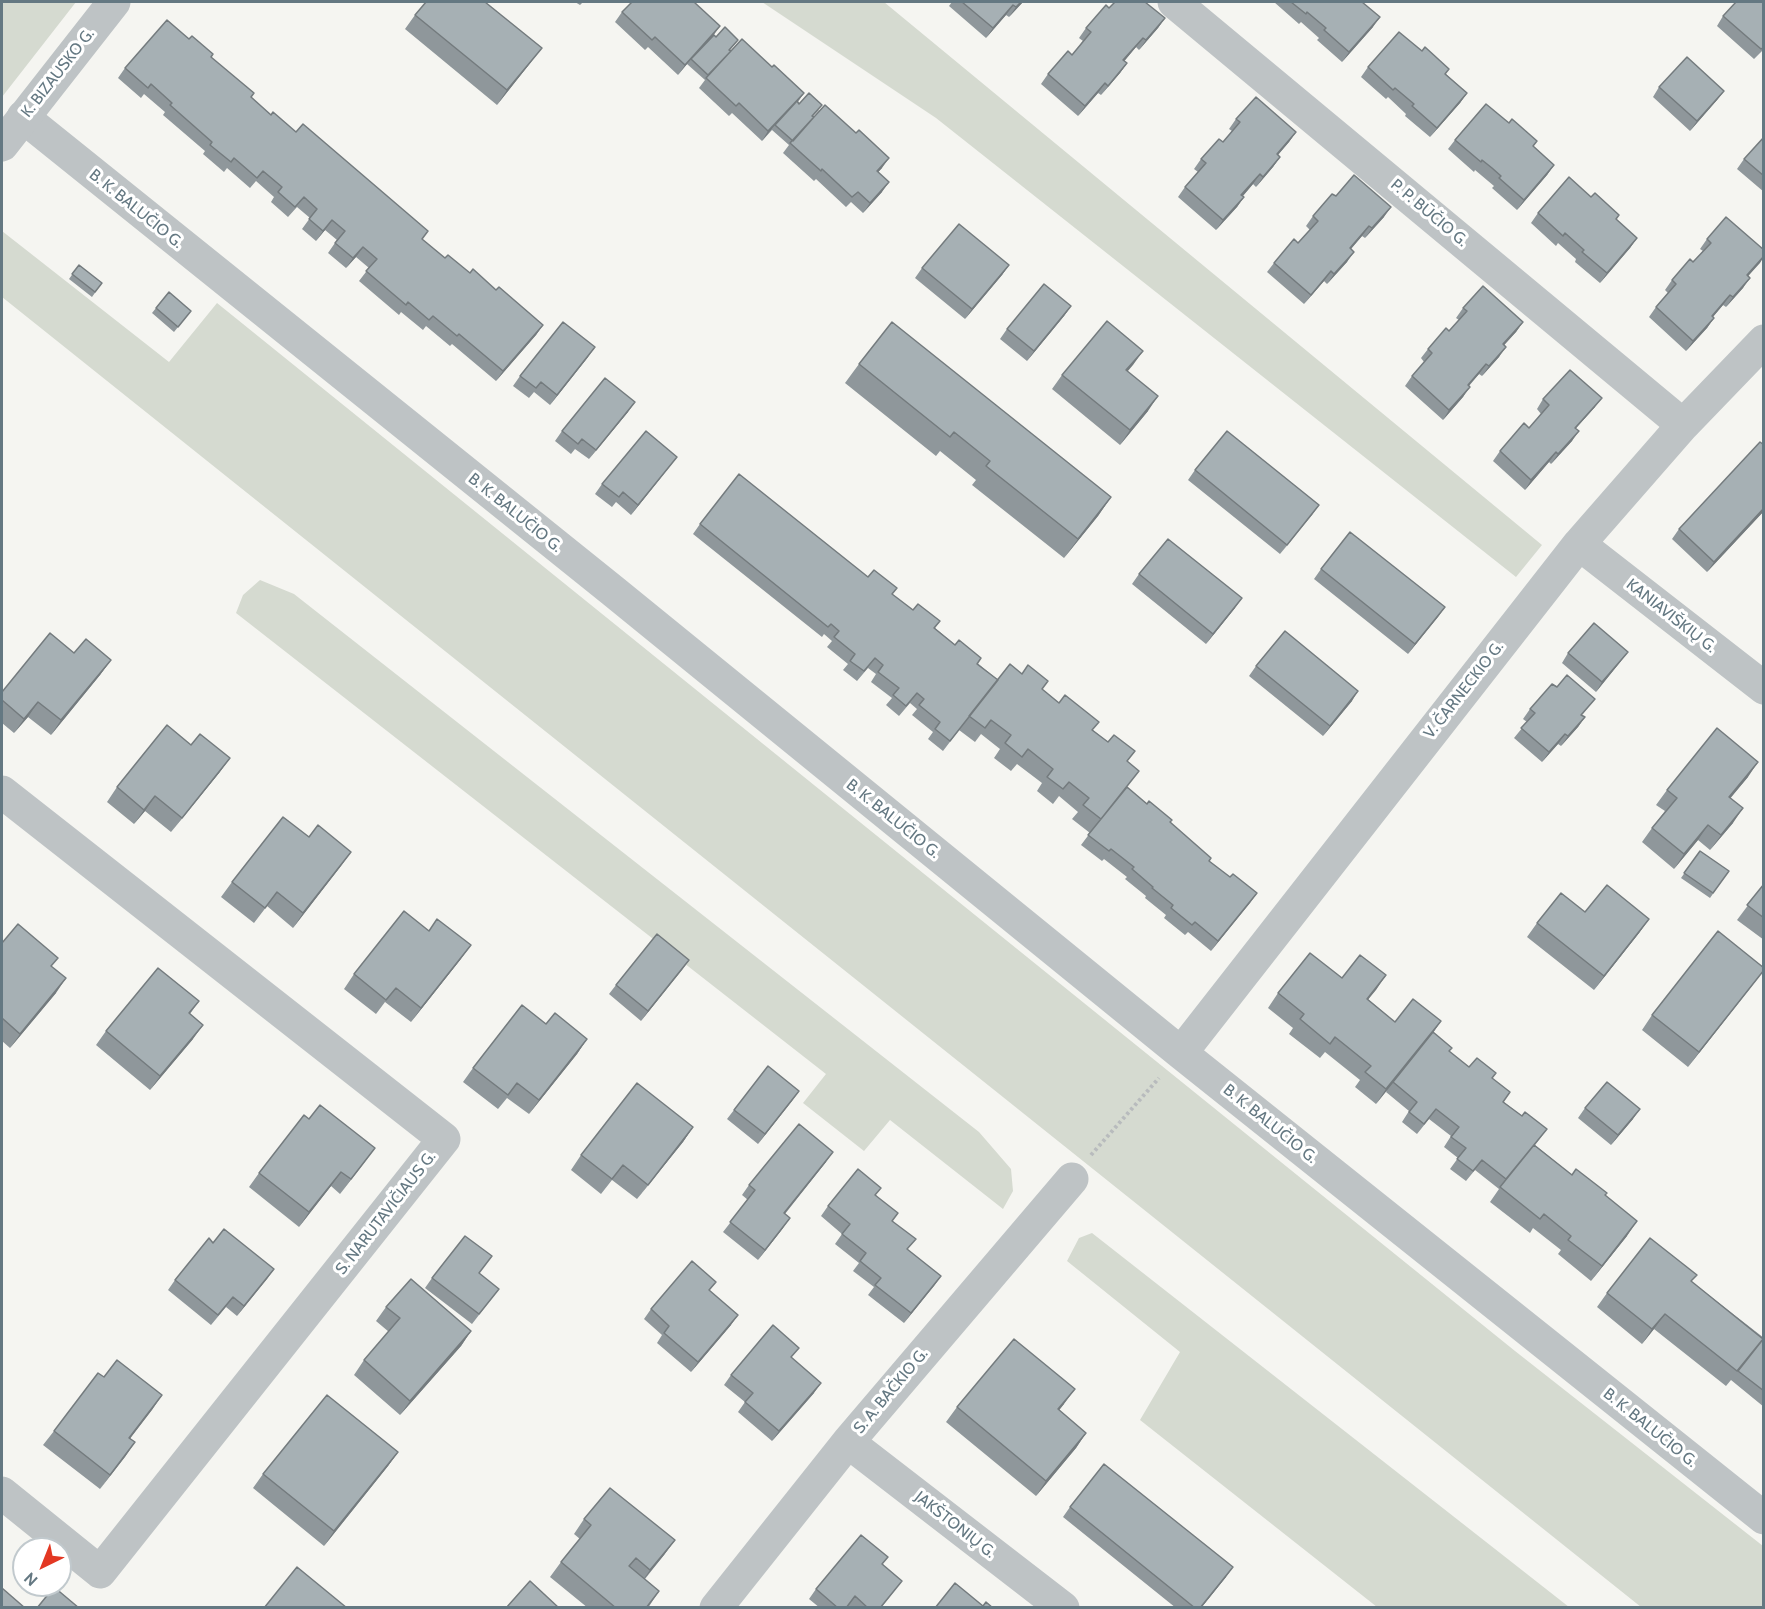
<!DOCTYPE html>
<meta charset="utf-8">
<style>
body{margin:0}
#map{position:relative;width:1765px;height:1609px;overflow:hidden;background:#f5f5f1;font-family:Cabin,sans-serif}
canvas{display:block}
.frame{position:absolute;inset:0;border:3px solid #647882;pointer-events:none}
.north{position:absolute;left:12px;top:1537px;width:60px;height:60px;box-sizing:border-box;background:#fff;border:2px solid #c1c9cd;border-radius:50%;rotate:223deg;font-size:16px;font-weight:700;line-height:24px;text-align:center;color:#647882}
.north::after{content:'';display:block;margin:auto;width:21px;height:27px;background:#e33823;clip-path:polygon(50% 0,100% 100%,50% 72%,0 100%)}
</style>
<div id="map">
<canvas width="1765" height="1609"></canvas>
<div class="frame"></div>
<div class="north">N</div>
</div>
<script>
const ctx = document.querySelector('canvas').getContext('2d');
ctx.lineJoin = 'round';
function fill(path, color) { ctx.fillStyle = color; ctx.fill(path, 'evenodd'); }
function strokePath(path, color, width, dash) { ctx.strokeStyle = color; ctx.lineWidth = width; ctx.lineCap = dash ? 'butt' : 'round'; ctx.setLineDash(dash || []); ctx.stroke(path); }
function label(font, color, halo, rows, align = 'center') {
  ctx.font = font + ' Cabin,sans-serif'; ctx.lineWidth = 6; ctx.setLineDash([]); ctx.textBaseline = 'middle'; ctx.strokeStyle = halo; ctx.fillStyle = color; for (const [text, x, y, turn = 0] of rows) {
    ctx.save(); ctx.translate(x, y); ctx.rotate((+turn || 0) * Math.PI / 180); ctx.textAlign = isNaN(turn) ? turn : align; if (halo) ctx.strokeText(text, 0, 0); ctx.fillText(text, 0, 0); ctx.restore();
  }
}
fill(new Path2D(`
 M 2,2 L 76,2 L 2,97 Z
 M 762,2 L 884,2 L 1542,545 L 1516,577 L 936,118 Z
 M 2,231 L 169,362 L 217,303 L 1515,1351 L 1763,1546 L 1763,1607 L 1641,1607 L 2,297 Z
 M 260,580 L 294,594 L 979,1132 L 1011,1169 L 1013,1191 L 1003,1209 L 890,1120 L 864,1151 L 803,1103 L 826,1074 L 236,613 L 243,595 Z
 M 1092,1233 L 1569,1607 L 1377,1607 L 1140,1420 L 1180,1352 L 1067,1261 L 1079,1238 Z`), '#d5dad0');
strokePath(new Path2D(`
 M 1091,1155 L 1159,1078`), '#b8bbbd', 4, [3, 3]);
strokePath(new Path2D(`
 M 1174,2 L 1683,425
 M 23,117 L 613,591 L 1181,1053 L 1764,1518
 M 1579,544 L 1764,688
 M 2,792 L 444,1139 L 100,1572 L 2,1493
 M 1181,1053 L 1579,544 L 1683,425 L 1764,341
 M 848,1442 L 1063,1608
 M 716,1608 L 848,1442 L 1072,1179`), '#bec3c5', 33);
strokePath(new Path2D(`
 M 2,145 L 114,2`), '#bec3c5', 33);
fill(new Path2D(`
 M 575,2 L 583,2 L 580,5 Z
 M 952,2 L 1023,2 L 1009,17 L 1006,15 L 986,38 L 949,6 Z
 M 1274,2 L 1362,2 L 1373,27 L 1342,62 L 1317,40 L 1319,38 L 1301,22 L 1299,24 Z
 M 1764,2 L 1764,49 L 1754,59 L 1717,26 L 1723,16 Z
 M 1109,8 L 1165,18 L 1158,28 L 1139,50 L 1136,47 L 1124,61 L 1127,63 L 1120,73 L 1101,95 L 1098,93 L 1078,116 L 1041,84 L 1048,74 L 1072,55 L 1083,41 L 1079,38 L 1086,28 Z
 M 622,12 L 714,35 L 716,37 L 738,40 L 730,50 L 772,67 L 804,93 L 798,102 L 799,104 L 819,110 L 813,116 L 882,168 L 878,172 L 882,192 L 863,213 L 851,202 L 846,207 L 816,179 L 814,181 L 783,153 L 789,145 L 772,130 L 762,141 L 732,113 L 729,116 L 699,88 L 705,80 L 687,64 L 678,75 L 648,47 L 645,50 L 615,22 Z
 M 415,15 L 531,62 L 497,105 L 405,29 Z
 M 189,39 L 211,57 L 251,97 L 271,115 L 445,258 L 496,290 L 543,325 L 536,335 L 496,381 L 452,344 L 450,346 L 426,326 L 423,330 L 401,312 L 399,315 L 359,281 L 369,268 L 356,257 L 346,268 L 328,253 L 337,240 L 325,230 L 316,241 L 302,229 L 310,218 L 297,207 L 288,217 L 271,202 L 274,197 L 256,181 L 250,188 L 227,168 L 224,172 L 203,154 L 205,151 L 163,115 L 165,112 L 144,94 L 141,98 L 118,78 L 125,68 Z
 M 1368,67 L 1446,74 L 1467,93 L 1460,103 L 1430,137 L 1405,116 L 1406,114 L 1388,97 L 1386,99 L 1361,77 Z
 M 1659,87 L 1724,91 L 1717,100 L 1690,131 L 1653,97 Z
 M 1236,119 L 1296,132 L 1289,142 L 1278,155 L 1280,157 L 1273,167 L 1256,187 L 1253,184 L 1243,196 L 1244,197 L 1237,207 L 1216,230 L 1178,197 L 1185,187 L 1198,172 L 1194,169 L 1201,159 L 1223,142 L 1232,131 L 1229,129 Z
 M 1509,123 L 1537,141 L 1533,146 L 1554,165 L 1547,175 L 1517,210 L 1492,188 L 1494,186 L 1475,170 L 1474,172 L 1448,149 L 1455,140 Z
 M 1764,137 L 1764,192 L 1737,169 L 1744,159 Z
 M 1336,196 L 1384,217 L 1365,238 L 1362,236 L 1351,249 L 1347,262 L 1327,284 L 1324,281 L 1304,304 L 1267,272 L 1274,263 L 1298,243 L 1310,230 L 1306,226 L 1313,216 Z
 M 1538,213 L 1616,220 L 1637,238 L 1630,248 L 1600,283 L 1575,262 L 1576,259 L 1558,243 L 1556,246 L 1531,223 Z
 M 1707,239 L 1764,250 L 1764,257 L 1748,276 L 1743,288 L 1726,307 L 1723,305 L 1713,317 L 1714,318 L 1707,328 L 1686,351 L 1649,317 L 1656,307 L 1668,293 L 1665,290 L 1672,280 L 1693,262 L 1703,251 L 1700,249 Z
 M 79,265 L 102,283 L 92,297 L 69,279 Z
 M 1009,265 L 1002,275 L 965,319 L 915,278 L 922,268 Z
 M 1071,306 L 1064,316 L 1027,361 L 1000,339 L 1007,329 Z
 M 156,308 L 187,316 L 174,332 L 152,313 Z
 M 1463,308 L 1523,322 L 1516,332 L 1504,345 L 1499,357 L 1482,376 L 1479,374 L 1469,386 L 1463,397 L 1443,420 L 1405,386 L 1412,376 L 1424,362 L 1421,358 L 1428,349 L 1449,331 L 1459,320 L 1456,318 Z
 M 1143,351 L 1127,371 L 1148,411 L 1120,445 L 1052,389 L 1062,375 Z
 M 588,357 L 550,405 L 534,392 L 529,398 L 513,386 L 520,376 Z
 M 859,364 L 1111,497 L 1098,516 L 1064,558 L 972,485 L 976,480 L 940,451 L 936,456 L 845,383 Z
 M 1543,399 L 1595,407 L 1576,428 L 1572,441 L 1551,464 L 1549,462 L 1525,490 L 1493,461 L 1500,451 L 1529,428 L 1541,414 L 1537,409 Z
 M 628,412 L 589,459 L 575,449 L 571,454 L 555,441 L 562,431 Z
 M 1764,445 L 1764,511 L 1707,572 L 1672,539 L 1679,529 Z
 M 677,457 L 631,515 L 616,502 L 612,507 L 595,494 L 602,484 Z
 M 1195,470 L 1319,505 L 1280,554 L 1188,480 Z
 M 700,524 L 868,577 L 913,610 L 940,621 L 935,628 L 998,680 L 1042,689 L 1108,742 L 1135,751 L 1127,761 L 1127,788 L 1170,822 L 1209,861 L 1230,877 L 1257,893 L 1211,951 L 1188,932 L 1185,935 L 1164,918 L 1166,915 L 1145,898 L 1146,896 L 1125,879 L 1127,877 L 1104,859 L 1102,861 L 1081,845 L 1090,833 L 1072,819 L 1078,812 L 1059,796 L 1053,804 L 1037,791 L 1042,783 L 1017,764 L 1011,771 L 994,758 L 1000,749 L 981,734 L 975,742 L 959,730 L 943,751 L 928,739 L 933,732 L 912,715 L 917,709 L 910,703 L 899,716 L 886,705 L 892,698 L 871,682 L 876,674 L 868,668 L 857,681 L 843,670 L 848,664 L 827,647 L 832,641 L 824,634 L 822,637 L 693,534 Z
 M 1321,569 L 1445,607 L 1408,654 L 1314,579 Z
 M 1139,574 L 1235,608 L 1206,644 L 1132,584 Z
 M 74,653 L 111,660 L 100,675 L 51,735 L 28,717 L 14,733 L 2,723 L 2,692 Z
 M 1568,653 L 1621,661 L 1596,692 L 1562,663 Z
 M 1256,666 L 1352,701 L 1323,736 L 1249,676 Z
 M 1557,687 L 1595,699 L 1582,715 L 1585,717 L 1578,727 L 1561,746 L 1558,744 L 1542,762 L 1514,738 L 1527,722 L 1523,719 L 1530,709 Z
 M 191,745 L 230,758 L 219,773 L 171,832 L 145,811 L 134,824 L 107,802 L 117,787 Z
 M 1748,777 L 1730,798 L 1733,823 L 1710,850 L 1698,840 L 1674,869 L 1642,842 L 1652,828 L 1665,811 L 1656,805 L 1667,790 Z
 M 309,837 L 351,852 L 293,928 L 267,906 L 254,923 L 221,897 L 232,882 Z
 M 1700,851 L 1729,871 L 1710,898 L 1681,878 Z
 M 1764,884 L 1764,940 L 1737,920 Z
 M 1585,912 L 1649,919 L 1639,933 L 1594,990 L 1527,937 L 1537,923 Z
 M 2,943 L 56,993 L 10,1048 L 2,1041 Z
 M 471,945 L 460,960 L 411,1022 L 385,1002 L 376,1014 L 344,989 L 354,974 Z
 M 689,960 L 641,1021 L 609,994 L 616,985 Z
 M 1764,970 L 1754,983 L 1688,1067 L 1642,1030 L 1652,1015 Z
 M 1386,975 L 1368,999 L 1395,1022 L 1441,1021 L 1433,1032 L 1449,1052 L 1469,1067 L 1492,1078 L 1504,1102 L 1522,1116 L 1547,1129 L 1535,1145 L 1572,1175 L 1605,1196 L 1627,1236 L 1591,1281 L 1558,1254 L 1561,1250 L 1533,1228 L 1530,1233 L 1490,1202 L 1499,1189 L 1475,1170 L 1466,1181 L 1450,1169 L 1458,1158 L 1444,1147 L 1451,1136 L 1429,1119 L 1417,1134 L 1402,1122 L 1409,1111 L 1386,1092 L 1387,1090 L 1376,1104 L 1355,1087 L 1360,1080 L 1325,1052 L 1320,1058 L 1289,1034 L 1293,1028 L 1268,1008 L 1278,993 L 1342,978 Z
 M 199,1001 L 190,1014 L 193,1039 L 150,1090 L 96,1045 L 106,1031 Z
 M 546,1024 L 587,1039 L 577,1054 L 529,1114 L 507,1098 L 498,1109 L 463,1082 L 473,1068 Z
 M 799,1091 L 758,1144 L 727,1119 L 734,1110 Z
 M 1585,1108 L 1633,1119 L 1611,1145 L 1578,1118 Z
 M 309,1119 L 375,1148 L 340,1194 L 331,1186 L 299,1227 L 249,1187 L 259,1173 Z
 M 693,1127 L 683,1142 L 637,1199 L 612,1180 L 601,1194 L 571,1170 L 581,1155 Z
 M 826,1162 L 785,1214 L 783,1228 L 758,1260 L 723,1232 L 748,1200 L 742,1195 L 749,1185 Z
 M 876,1195 L 893,1221 L 908,1250 L 941,1276 L 904,1323 L 868,1295 L 874,1287 L 853,1271 L 859,1263 L 835,1244 L 842,1234 L 821,1216 L 828,1206 Z
 M 213,1243 L 274,1269 L 237,1316 L 226,1307 L 211,1325 L 168,1290 L 175,1280 Z
 M 432,1278 L 499,1289 L 472,1324 L 425,1288 Z
 M 716,1282 L 709,1291 L 731,1325 L 691,1372 L 657,1343 L 662,1335 L 644,1319 L 651,1309 Z
 M 1692,1282 L 1764,1338 L 1764,1407 L 1731,1380 L 1726,1386 L 1654,1329 L 1642,1344 L 1597,1307 L 1607,1293 Z
 M 386,1307 L 471,1331 L 461,1346 L 400,1415 L 354,1375 L 364,1360 L 389,1332 L 376,1321 Z
 M 792,1358 L 814,1393 L 772,1441 L 738,1412 L 745,1402 L 724,1385 L 731,1375 Z
 M 104,1377 L 162,1395 L 130,1438 L 135,1442 L 100,1489 L 43,1445 L 54,1431 Z
 M 1064,1404 L 1059,1410 L 1086,1433 L 1076,1448 L 1036,1496 L 946,1422 L 957,1407 Z
 M 398,1452 L 388,1466 L 324,1546 L 253,1488 L 263,1474 Z
 M 1070,1507 L 1226,1577 L 1201,1608 L 1176,1608 L 1063,1517 Z
 M 584,1519 L 675,1540 L 664,1555 L 645,1579 L 659,1591 L 648,1608 L 588,1608 L 550,1577 L 561,1562 L 580,1539 L 574,1534 Z
 M 883,1564 L 895,1590 L 881,1608 L 849,1608 L 848,1606 L 847,1608 L 820,1608 L 809,1599 L 816,1589 Z`), '#8f979b');
fill(new Path2D(`
 M 1021,2 L 1023,2 L 1009,17 L 1016,7 Z
 M 1013,5 L 1006,15 L 986,38 L 993,28 Z
 M 1380,17 L 1373,27 L 1342,62 L 1349,52 Z
 M 1165,18 L 1158,28 L 1139,50 L 1146,40 Z
 M 720,26 L 713,36 L 691,59 L 678,75 L 685,65 Z
 M 1143,38 L 1136,47 L 1117,70 L 1123,60 Z
 M 542,48 L 531,62 L 497,105 L 507,90 Z
 M 1127,63 L 1120,73 L 1101,95 L 1108,86 Z
 M 1105,83 L 1098,93 L 1078,116 L 1085,106 Z
 M 1724,91 L 1717,100 L 1690,131 L 1697,121 Z
 M 804,93 L 797,102 L 775,125 L 762,141 L 768,131 Z
 M 1467,93 L 1460,103 L 1430,137 L 1437,128 Z
 M 1296,132 L 1289,142 L 1270,164 L 1277,154 Z
 M 1280,157 L 1273,167 L 1256,187 L 1263,177 Z
 M 889,158 L 882,168 L 870,181 L 877,171 Z
 M 1554,165 L 1547,175 L 1517,210 L 1524,200 Z
 M 1260,174 L 1253,184 L 1235,205 L 1241,195 Z
 M 889,182 L 882,192 L 863,213 L 870,203 Z
 M 1244,197 L 1237,207 L 1216,230 L 1223,220 Z
 M 1391,207 L 1384,217 L 1365,238 L 1372,228 Z
 M 332,220 L 325,230 L 316,241 L 323,231 Z
 M 1369,226 L 1362,236 L 1343,258 L 1350,248 Z
 M 1637,238 L 1630,248 L 1600,283 L 1607,273 Z
 M 363,247 L 356,257 L 346,268 L 353,258 Z
 M 1354,252 L 1347,262 L 1327,284 L 1334,274 Z
 M 1764,256 L 1760,263 L 1740,285 L 1747,275 Z
 M 1009,265 L 1002,275 L 965,319 L 972,309 Z
 M 1331,271 L 1324,281 L 1304,304 L 1311,295 Z
 M 1750,278 L 1743,288 L 1726,307 L 1733,297 Z
 M 1730,295 L 1723,305 L 1705,326 L 1712,316 Z
 M 1071,306 L 1064,316 L 1027,361 L 1034,351 Z
 M 1714,318 L 1707,328 L 1686,351 L 1693,341 Z
 M 1523,322 L 1516,332 L 1496,354 L 1503,344 Z
 M 543,325 L 536,335 L 496,381 L 503,371 Z
 M 595,347 L 588,357 L 550,405 L 557,395 Z
 M 1506,347 L 1499,357 L 1482,376 L 1489,366 Z
 M 1143,351 L 1133,365 L 1116,385 L 1126,370 Z
 M 1486,364 L 1479,374 L 1461,394 L 1468,385 Z
 M 1470,387 L 1463,397 L 1443,420 L 1449,410 Z
 M 1158,396 L 1148,411 L 1120,445 L 1130,430 Z
 M 1602,398 L 1595,407 L 1568,437 L 1575,428 Z
 M 635,402 L 628,412 L 589,459 L 596,450 Z
 M 1579,431 L 1572,441 L 1551,464 L 1558,454 Z
 M 1556,452 L 1549,462 L 1525,490 L 1531,480 Z
 M 677,457 L 670,466 L 631,515 L 638,505 Z
 M 1111,497 L 1098,516 L 1064,558 L 1078,539 Z
 M 1319,505 L 1312,515 L 1280,554 L 1287,545 Z
 M 1764,508 L 1764,511 L 1707,572 L 1714,562 Z
 M 1242,598 L 1235,608 L 1206,644 L 1213,634 Z
 M 1445,607 L 1438,617 L 1408,654 L 1415,644 Z
 M 1628,652 L 1621,661 L 1596,692 L 1602,682 Z
 M 111,660 L 100,675 L 51,735 L 61,720 Z
 M 1358,691 L 1352,701 L 1323,736 L 1330,726 Z
 M 38,702 L 28,717 L 14,733 L 24,719 Z
 M 1585,717 L 1578,727 L 1561,746 L 1568,736 Z
 M 1565,734 L 1558,744 L 1542,762 L 1549,752 Z
 M 230,758 L 219,773 L 171,832 L 182,818 Z
 M 1758,762 L 1748,777 L 1719,812 L 1729,797 Z
 M 155,796 L 145,811 L 134,824 L 144,810 Z
 M 1743,808 L 1733,823 L 1710,850 L 1721,835 Z
 M 1708,825 L 1698,840 L 1674,869 L 1684,854 Z
 M 351,852 L 341,866 L 293,928 L 303,913 Z
 M 1257,893 L 1250,903 L 1211,951 L 1218,941 Z
 M 1649,919 L 1639,933 L 1594,990 L 1604,976 Z
 M 471,945 L 460,960 L 411,1022 L 421,1008 Z
 M 689,960 L 682,970 L 641,1021 L 648,1011 Z
 M 1764,970 L 1754,983 L 1688,1067 L 1699,1052 Z
 M 1386,975 L 1376,990 L 1357,1013 L 1367,999 Z
 M 66,978 L 56,993 L 10,1048 L 20,1034 Z
 M 1441,1021 L 1431,1036 L 1376,1104 L 1386,1089 Z
 M 203,1025 L 193,1039 L 150,1090 L 160,1076 Z
 M 587,1039 L 577,1054 L 529,1114 L 539,1100 Z
 M 799,1091 L 792,1101 L 758,1144 L 765,1134 Z
 M 1640,1109 L 1633,1119 L 1611,1145 L 1618,1135 Z
 M 693,1127 L 683,1142 L 637,1199 L 648,1185 Z
 M 375,1148 L 364,1163 L 340,1194 L 351,1179 Z
 M 833,1152 L 826,1162 L 777,1223 L 784,1213 Z
 M 341,1172 L 331,1186 L 299,1227 L 309,1212 Z
 M 790,1218 L 783,1228 L 758,1260 L 765,1250 Z
 M 1637,1221 L 1627,1236 L 1591,1281 L 1602,1266 Z
 M 274,1269 L 267,1279 L 237,1316 L 244,1306 Z
 M 941,1276 L 934,1286 L 904,1323 L 911,1313 Z
 M 1665,1314 L 1654,1329 L 1642,1344 L 1652,1329 Z
 M 738,1315 L 731,1325 L 691,1372 L 698,1362 Z
 M 471,1331 L 461,1346 L 400,1415 L 410,1401 Z
 M 821,1383 L 814,1393 L 772,1441 L 779,1431 Z
 M 1075,1389 L 1064,1404 L 1048,1424 L 1058,1409 Z
 M 162,1395 L 152,1410 L 119,1453 L 129,1438 Z
 M 1086,1433 L 1076,1448 L 1036,1496 L 1046,1481 Z
 M 135,1442 L 125,1457 L 100,1489 L 110,1475 Z
 M 398,1452 L 388,1466 L 324,1546 L 334,1531 Z
 M 675,1540 L 664,1555 L 640,1584 L 650,1570 Z
 M 1233,1567 L 1226,1577 L 1201,1608 L 1200,1608 Z`), '#747b7e');
const building = new Path2D(`
 M 426,2 L 485,2 L 542,48 L 507,90 L 415,15 Z
 M 632,2 L 694,2 L 720,26 L 685,65 L 655,37 L 652,40 L 622,12 Z
 M 962,2 L 1021,2 L 1016,7 L 1013,5 L 993,28 Z
 M 1115,2 L 1145,2 L 1165,18 L 1146,40 L 1143,38 L 1123,60 L 1127,63 L 1108,86 L 1105,83 L 1085,106 L 1048,74 L 1068,51 L 1072,55 L 1091,32 L 1086,28 L 1106,5 L 1109,8 Z
 M 1291,2 L 1362,2 L 1380,17 L 1349,52 L 1324,30 L 1326,28 L 1307,12 L 1306,14 Z
 M 1736,2 L 1764,2 L 1764,47 L 1761,49 L 1723,16 Z
 M 167,20 L 189,39 L 192,36 L 213,54 L 211,57 L 254,93 L 251,97 L 271,115 L 273,112 L 296,132 L 303,124 L 428,231 L 422,239 L 445,258 L 448,255 L 470,273 L 473,269 L 496,290 L 499,287 L 543,325 L 503,371 L 459,334 L 457,336 L 433,316 L 429,320 L 408,302 L 406,305 L 366,271 L 377,259 L 363,247 L 353,258 L 335,243 L 345,231 L 332,220 L 323,231 L 309,219 L 317,209 L 304,197 L 295,207 L 278,192 L 282,187 L 263,171 L 257,178 L 234,158 L 231,162 L 210,145 L 212,142 L 170,105 L 172,103 L 151,84 L 148,88 L 125,68 Z
 M 725,27 L 738,40 L 729,50 L 731,51 L 708,75 L 691,59 L 714,35 L 716,37 Z
 M 1399,32 L 1422,51 L 1425,47 L 1449,69 L 1445,74 L 1467,93 L 1437,128 L 1412,106 L 1414,104 L 1395,88 L 1393,90 L 1368,67 Z
 M 742,39 L 772,67 L 774,65 L 804,93 L 768,131 L 739,103 L 736,106 L 706,78 Z
 M 1687,57 L 1724,91 L 1697,121 L 1659,87 Z
 M 809,93 L 822,105 L 812,116 L 814,117 L 793,141 L 775,125 L 797,101 L 799,104 Z
 M 1256,97 L 1296,132 L 1277,154 L 1280,157 L 1263,177 L 1260,174 L 1241,195 L 1244,197 L 1223,220 L 1185,187 L 1206,163 L 1201,159 L 1219,139 L 1223,142 L 1240,122 L 1236,119 Z
 M 1486,104 L 1509,123 L 1512,119 L 1537,141 L 1533,146 L 1554,165 L 1524,200 L 1499,178 L 1501,176 L 1492,168 L 1482,160 L 1481,162 L 1455,140 Z
 M 825,105 L 856,133 L 859,130 L 889,158 L 877,171 L 889,182 L 870,203 L 858,192 L 852,197 L 822,169 L 821,171 L 790,143 Z
 M 1764,137 L 1764,176 L 1744,159 Z
 M 1354,175 L 1391,207 L 1372,228 L 1369,226 L 1350,248 L 1354,252 L 1334,274 L 1331,271 L 1311,295 L 1274,263 L 1294,239 L 1298,243 L 1318,221 L 1313,216 L 1332,194 L 1336,196 Z
 M 1569,177 L 1591,197 L 1595,193 L 1619,215 L 1616,219 L 1637,238 L 1607,273 L 1582,252 L 1584,250 L 1565,233 L 1563,236 L 1538,213 Z
 M 1726,217 L 1764,250 L 1764,256 L 1747,275 L 1750,278 L 1733,297 L 1730,295 L 1712,316 L 1714,318 L 1693,341 L 1656,307 L 1676,284 L 1672,280 L 1690,259 L 1693,262 L 1711,243 L 1707,239 Z
 M 959,224 L 1009,265 L 972,309 L 922,268 Z
 M 79,265 L 102,283 L 95,292 L 72,274 Z
 M 1044,284 L 1071,306 L 1034,351 L 1007,329 Z
 M 1483,286 L 1523,322 L 1503,344 L 1506,347 L 1489,366 L 1486,364 L 1468,385 L 1470,387 L 1449,410 L 1412,376 L 1432,353 L 1428,349 L 1446,328 L 1449,331 L 1467,311 L 1463,308 Z
 M 169,292 L 191,311 L 178,327 L 156,308 Z
 M 1107,321 L 1143,351 L 1126,370 L 1158,396 L 1130,430 L 1062,375 Z
 M 563,322 L 595,347 L 557,395 L 541,382 L 536,388 L 520,376 Z
 M 892,322 L 1111,497 L 1078,539 L 986,466 L 990,461 L 954,432 L 950,437 L 859,364 Z
 M 1570,370 L 1602,398 L 1575,428 L 1579,431 L 1558,454 L 1556,452 L 1531,480 L 1500,451 L 1524,423 L 1529,428 L 1549,405 L 1543,399 Z
 M 605,378 L 635,402 L 596,450 L 582,439 L 578,444 L 562,431 Z
 M 646,431 L 677,457 L 638,505 L 623,492 L 619,497 L 602,484 Z
 M 1227,431 L 1319,505 L 1287,545 L 1195,470 Z
 M 1760,442 L 1764,445 L 1764,508 L 1714,562 L 1679,529 Z
 M 739,474 L 868,577 L 874,570 L 897,588 L 892,594 L 913,610 L 918,604 L 940,621 L 934,628 L 955,645 L 959,640 L 981,658 L 977,664 L 998,680 L 950,741 L 935,729 L 940,722 L 919,705 L 924,699 L 917,693 L 906,706 L 893,695 L 899,688 L 878,672 L 883,665 L 875,658 L 864,671 L 850,661 L 855,654 L 834,637 L 839,631 L 831,624 L 828,627 L 700,524 Z
 M 1350,532 L 1445,607 L 1415,644 L 1321,569 Z
 M 1168,539 L 1242,598 L 1213,634 L 1139,574 Z
 M 1594,623 L 1628,652 L 1602,682 L 1568,653 Z
 M 1285,631 L 1358,691 L 1330,726 L 1256,666 Z
 M 50,633 L 74,653 L 86,639 L 111,660 L 61,720 L 38,702 L 24,719 L 2,700 L 2,692 Z
 M 1010,664 L 1022,674 L 1028,665 L 1048,681 L 1042,689 L 1059,703 L 1065,695 L 1099,722 L 1092,730 L 1108,742 L 1114,735 L 1135,751 L 1127,761 L 1139,771 L 1101,819 L 1083,805 L 1089,798 L 1069,782 L 1063,789 L 1047,777 L 1053,769 L 1028,749 L 1022,757 L 1005,743 L 1011,735 L 991,720 L 985,728 L 969,716 Z
 M 1567,675 L 1595,699 L 1581,715 L 1585,717 L 1568,736 L 1565,734 L 1549,752 L 1521,728 L 1535,713 L 1530,709 L 1552,684 L 1557,687 Z
 M 167,725 L 191,745 L 200,734 L 230,758 L 182,818 L 155,796 L 144,810 L 117,787 Z
 M 1717,728 L 1758,762 L 1729,797 L 1743,808 L 1721,835 L 1708,825 L 1684,854 L 1652,828 L 1677,798 L 1667,790 Z
 M 1127,787 L 1147,804 L 1149,801 L 1172,820 L 1170,822 L 1211,858 L 1209,861 L 1230,877 L 1233,874 L 1257,893 L 1218,941 L 1195,922 L 1192,925 L 1171,908 L 1173,905 L 1152,888 L 1153,887 L 1132,869 L 1134,867 L 1111,849 L 1109,851 L 1088,835 Z
 M 283,817 L 309,837 L 318,825 L 351,852 L 303,913 L 277,892 L 265,908 L 232,882 Z
 M 1700,851 L 1729,871 L 1713,893 L 1684,873 Z
 M 1764,884 L 1764,918 L 1747,905 Z
 M 1607,885 L 1649,919 L 1604,976 L 1537,923 L 1561,893 L 1585,912 Z
 M 404,911 L 429,931 L 437,919 L 471,945 L 421,1008 L 396,988 L 386,1000 L 354,974 Z
 M 18,924 L 58,958 L 51,966 L 66,978 L 20,1034 L 2,1018 L 2,943 Z
 M 1718,931 L 1764,968 L 1764,970 L 1699,1052 L 1652,1015 Z
 M 657,934 L 689,960 L 648,1011 L 616,985 Z
 M 1310,953 L 1342,978 L 1360,955 L 1386,975 L 1367,999 L 1395,1022 L 1413,999 L 1441,1021 L 1386,1089 L 1365,1072 L 1371,1066 L 1335,1037 L 1330,1044 L 1300,1019 L 1304,1014 L 1278,993 Z
 M 158,968 L 199,1001 L 189,1013 L 203,1025 L 160,1076 L 106,1031 Z
 M 522,1005 L 546,1024 L 555,1013 L 587,1039 L 539,1100 L 517,1083 L 508,1095 L 473,1068 Z
 M 1433,1032 L 1452,1048 L 1449,1051 L 1469,1067 L 1477,1058 L 1496,1073 L 1492,1078 L 1510,1092 L 1503,1102 L 1522,1116 L 1525,1112 L 1547,1129 L 1506,1179 L 1482,1160 L 1473,1171 L 1457,1159 L 1466,1148 L 1451,1137 L 1459,1127 L 1436,1109 L 1424,1124 L 1409,1112 L 1417,1102 L 1393,1082 Z
 M 768,1066 L 799,1091 L 765,1134 L 734,1110 Z
 M 1607,1082 L 1640,1109 L 1618,1135 L 1585,1108 Z
 M 637,1083 L 693,1127 L 648,1185 L 623,1165 L 612,1179 L 581,1155 Z
 M 320,1105 L 375,1148 L 351,1179 L 341,1172 L 309,1212 L 259,1173 L 304,1115 L 309,1119 Z
 M 799,1124 L 833,1152 L 784,1213 L 790,1218 L 765,1250 L 730,1222 L 755,1190 L 749,1185 Z
 M 1534,1145 L 1572,1175 L 1576,1169 L 1607,1193 L 1605,1195 L 1637,1221 L 1602,1266 L 1568,1240 L 1571,1236 L 1544,1214 L 1540,1219 L 1500,1187 Z
 M 858,1169 L 881,1188 L 875,1195 L 898,1213 L 892,1221 L 916,1239 L 907,1249 L 941,1276 L 911,1313 L 875,1285 L 881,1278 L 860,1261 L 866,1253 L 842,1234 L 850,1224 L 828,1206 Z
 M 224,1229 L 274,1269 L 244,1306 L 233,1297 L 218,1315 L 175,1280 L 209,1238 L 213,1243 Z
 M 465,1236 L 492,1256 L 479,1273 L 499,1289 L 479,1314 L 432,1278 Z
 M 1650,1238 L 1697,1275 L 1691,1281 L 1763,1339 L 1737,1371 L 1665,1314 L 1652,1329 L 1607,1293 Z
 M 692,1261 L 716,1282 L 709,1290 L 738,1315 L 698,1362 L 664,1333 L 669,1326 L 651,1309 Z
 M 411,1279 L 471,1331 L 410,1401 L 364,1360 L 400,1318 L 386,1307 Z
 M 773,1325 L 799,1348 L 791,1357 L 821,1383 L 779,1431 L 745,1402 L 753,1393 L 731,1375 Z
 M 1764,1338 L 1764,1391 L 1738,1371 Z
 M 1014,1339 L 1075,1389 L 1058,1409 L 1086,1433 L 1046,1481 L 957,1407 Z
 M 117,1360 L 162,1395 L 129,1438 L 135,1442 L 110,1475 L 54,1431 L 98,1373 L 104,1377 Z
 M 327,1395 L 398,1452 L 334,1531 L 263,1474 Z
 M 1104,1464 L 1233,1567 L 1200,1608 L 1195,1608 L 1070,1507 Z
 M 610,1488 L 675,1540 L 650,1570 L 636,1558 L 629,1566 L 659,1591 L 646,1608 L 616,1608 L 561,1562 L 591,1525 L 584,1519 Z
 M 861,1535 L 888,1557 L 882,1564 L 902,1581 L 880,1608 L 868,1608 L 855,1596 L 846,1608 L 838,1608 L 816,1589 Z
 M 297,1567 L 347,1608 L 264,1608 Z
 M 530,1581 L 559,1608 L 506,1608 Z
 M 955,1583 L 983,1606 L 986,1602 L 993,1608 L 935,1608 Z
 M 54,1587 L 79,1608 L 37,1608 Z
 M 2,1588 L 25,1608 L 2,1608 Z`);
fill(building, '#a6b0b4');
strokePath(building, '#747b7e', 1.5);
label('16px', '#647882', '#fff', [
 ["K. BIZAUSKO G.",58,73,-52],
 ["B. K. BALUČIO G.",136,209,39],
 ["P. P. BŪČIO G.",1429,213,40],
 ["B. K. BALUČIO G.",515,513,39],
 ["KANIAVIŠKIŲ G.",1671,616,38],
 ["V. ČARNECKIO G.",1464,690,-52],
 ["B. K. BALUČIO G.",893,819,39],
 ["B. K. BALUČIO G.",1270,1124,39],
 ["S. NARUTAVIČIAUS G.",386,1213,-52],
 ["S. A. BAČKIO G.",891,1391,-50],
 ["B. K. BALUČIO G.",1650,1428,39],
 ["JAKŠTONIŲ G.",955,1525,38]
]);
</script>
